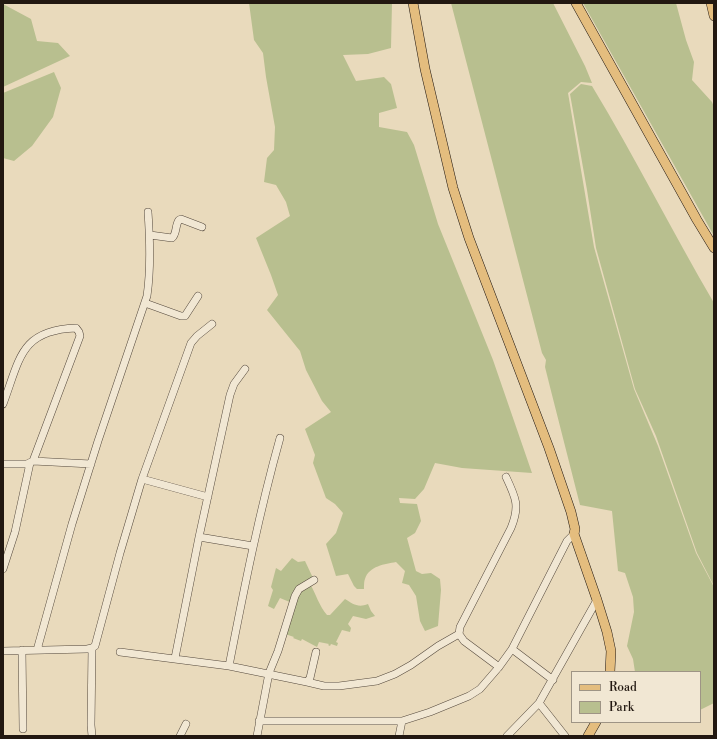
<!DOCTYPE html>
<style>
body{margin:0}
#map{position:relative;width:717px;height:739px;overflow:hidden;background:#e9dabc;font-family:"Libre Bodoni",serif}
canvas{display:block}
.frame{position:absolute;inset:0;border:4px solid #221811;pointer-events:none}
.legend{position:absolute;left:571px;top:671px;width:130px;height:52px;box-sizing:border-box;background:#f1e7d3;border:1px solid #9e9485;margin:0;padding:5px 7px;list-style:none;font-size:12px;color:#221811}
.legend li{display:flex;align-items:center;gap:8px;height:20px}
.legend b{width:20px;border:1px solid #9e9485}
</style>
<div id="map">
<canvas width="717" height="739"></canvas>
<div class="frame"></div>
<ul class="legend">
<li><b style="height:5px;background:#e4bd7e"></b>Road</li>
<li><b style="height:11px;background:#b8bf8f"></b>Park</li>
</ul>
</div>
<script>
const ctx = document.querySelector('canvas').getContext('2d');
ctx.lineJoin = 'round';
function fill(path, color) { ctx.fillStyle = color; ctx.fill(path, 'evenodd'); }
function strokePath(path, color, width, dash) { ctx.strokeStyle = color; ctx.lineWidth = width; ctx.lineCap = dash ? 'butt' : 'round'; ctx.setLineDash(dash || []); ctx.stroke(path); }
fill(new Path2D(`
 M 249,3 L 392,3 L 391,48 L 368,54 L 343,55 L 356,81 L 384,77 L 391,84 L 397,108 L 379,113 L 379,127 L 407,132 L 414,145 L 438,224 L 493,360 L 532,473 L 462,468 L 435,463 L 424,489 L 415,499 L 399,498 L 400,503 L 417,504 L 421,521 L 415,533 L 407,538 L 416,571 L 422,574 L 431,573 L 440,579 L 441,590 L 438,626 L 425,631 L 420,621 L 416,596 L 409,585 L 402,583 L 405,571 L 396,562 C 385,564 369,566 365,579 C 364,581 364,586 364,589 L 357,589 L 354,586 L 348,574 L 336,576 L 326,544 L 336,533 L 343,513 L 335,504 L 326,498 L 313,463 L 315,455 L 305,429 L 331,412 L 322,401 L 306,370 L 300,351 L 267,310 L 278,295 L 271,275 L 256,238 L 290,216 L 286,202 L 276,185 L 264,182 L 267,158 L 274,150 L 275,127 L 266,77 L 263,53 L 254,40 Z
 M 451,3 L 553,3 L 585,66 L 592,83 L 581,82 L 568,93 L 594,247 L 634,389 L 658,446 L 696,553 L 714,587 L 714,703 L 700,710 L 700,672 L 635,672 L 633,659 L 627,646 L 634,612 L 633,597 L 625,573 L 618,571 L 612,511 L 580,505 L 550,387 L 545,367 L 546,360 L 542,353 Z
 M 583,3 L 676,3 L 686,40 L 694,62 L 692,80 L 712,102 L 714,107 L 714,236 Z
 M 3,4 L 31,19 L 37,41 L 58,43 L 70,56 L 3,87 Z
 M 54,72 L 61,88 L 53,117 L 32,146 L 14,161 L 3,158 L 3,93 Z
 M 581,84 L 592,86 C 635,157 672,231 714,303 L 714,586 L 697,553 L 656,436 L 635,389 L 596,248 L 587,190 L 570,94 Z
 M 292,558 L 298,562 L 305,561 L 313,578 L 304,584 L 292,603 L 280,598 L 274,609 L 268,606 L 273,590 L 271,587 L 276,568 L 281,571 Z
 M 310,584 C 316,594 319,606 327,615 L 330,615 L 345,599 C 353,604 358,608 368,604 L 371,611 L 375,616 L 366,619 L 353,616 L 348,624 L 351,628 L 350,632 L 342,630 L 336,642 L 338,643 L 337,646 L 331,644 L 330,646 L 328,645 L 329,644 L 319,642 L 317,647 L 302,639 L 301,641 L 293,638 L 294,637 L 285,634 L 296,596 Z`), '#b8bf8f');
const minor = new Path2D(`
 M 150,235 L 172,238 C 177,234 175,225 179,220 L 181,219 L 202,227
 M 145,303 L 181,316 L 185,316 L 198,296
 M 3,404 C 20,359 20,330 76,328 L 79,332 L 80,336 L 33,461 L 27,464 L 3,464
 M 33,461 L 91,464
 M 142,479 L 208,497
 M 199,537 L 253,546
 M 3,569 L 15,532 L 30,463
 M 92,648 L 91,725 L 92,736
 M 512,649 L 553,680
 M 22,650 L 23,729
 M 37,650 L 72,524 L 98,441 L 147,296 C 151,269 150,240 148,212
 M 3,651 L 87,649 L 92,648 L 95,646 L 120,553 L 142,479 L 191,343 L 197,336 L 212,324
 M 120,652 L 229,666 L 307,682 L 310,678 L 316,652
 M 175,658 L 199,537 L 230,395 L 234,384 L 245,369
 M 229,666 C 244,589 259,513 280,438
 M 499,667 L 464,641 L 459,634 L 460,627 L 511,528 C 520,506 516,498 506,477
 M 307,682 L 324,686 L 339,686 L 377,681 L 395,674 L 411,665 L 438,646 L 459,634
 M 539,703 L 565,736
 M 259,721 L 402,721
 M 180,736 L 186,724
 M 257,736 L 269,673 L 278,651 L 295,596 L 299,589 L 314,580
 M 399,736 L 402,721 L 430,712 L 469,696 L 480,689 L 499,667 L 512,649 L 567,541 L 574,534
 M 507,736 L 539,703 L 597,600`);
const major = new Path2D(`
 M 413,3 L 425,69 L 453,188 L 469,238 L 549,448 L 571,512 L 575,529 L 574,534 L 597,600 L 607,632 L 611,651 L 610,672
 M 576,3 L 697,220 L 714,248
 M 711,3 L 714,16
 M 588,736 L 596,722`);
strokePath(minor, '#54483c', 8);
strokePath(major, '#221811', 10);
strokePath(minor, '#f1e7d3', 7);
strokePath(major, '#e4bd7e', 9);
</script>
